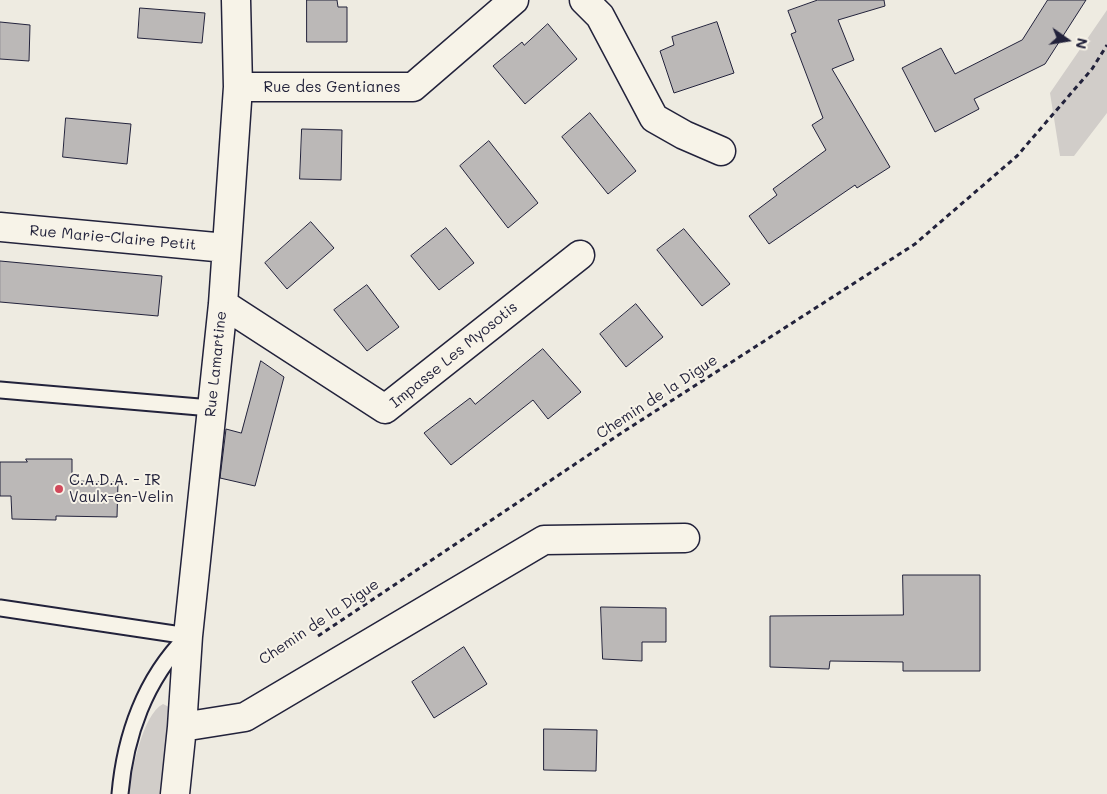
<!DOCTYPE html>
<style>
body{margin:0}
#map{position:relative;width:1107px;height:794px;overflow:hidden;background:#eeebe1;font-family:Mali,sans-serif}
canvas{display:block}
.north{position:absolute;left:1042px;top:15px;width:50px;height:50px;-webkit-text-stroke:4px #f7f3e8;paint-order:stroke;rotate:103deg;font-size:14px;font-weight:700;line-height:20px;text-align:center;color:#22223b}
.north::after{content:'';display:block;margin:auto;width:18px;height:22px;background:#22223b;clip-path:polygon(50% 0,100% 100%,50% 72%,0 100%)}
</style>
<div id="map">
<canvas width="1107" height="794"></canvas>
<div class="north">N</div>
</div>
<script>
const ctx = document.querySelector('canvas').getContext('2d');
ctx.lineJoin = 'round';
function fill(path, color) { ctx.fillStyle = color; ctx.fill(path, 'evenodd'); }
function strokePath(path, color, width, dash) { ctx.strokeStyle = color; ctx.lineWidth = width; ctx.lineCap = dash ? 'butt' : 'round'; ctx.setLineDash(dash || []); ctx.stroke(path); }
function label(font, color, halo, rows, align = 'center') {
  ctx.font = font + ' Mali,sans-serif'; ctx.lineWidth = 4; ctx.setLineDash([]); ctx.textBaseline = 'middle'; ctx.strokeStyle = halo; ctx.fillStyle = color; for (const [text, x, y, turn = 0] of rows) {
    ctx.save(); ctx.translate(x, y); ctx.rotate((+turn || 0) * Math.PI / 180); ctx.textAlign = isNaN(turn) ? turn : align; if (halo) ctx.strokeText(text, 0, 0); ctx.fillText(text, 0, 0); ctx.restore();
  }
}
fill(new Path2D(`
 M 1107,10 L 1107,113 L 1074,156 L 1060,156 L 1050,93 Z
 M 163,704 L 169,707 L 170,714 L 163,794 L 128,794 C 132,772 142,715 163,704 Z`), '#d1cdc9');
const building = new Path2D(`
 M 307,0 L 337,0 L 338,7 L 347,7 L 347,42 L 307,42 Z
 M 818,0 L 884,0 L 885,6 L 838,20 L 854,60 L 832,69 L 890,167 L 857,188 L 855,185 L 769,244 L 749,216 L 777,195 L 773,189 L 826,150 L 812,125 L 823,118 L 791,34 L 796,32 L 788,11 Z
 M 1048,0 L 1086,0 L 1045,64 L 974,99 L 979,109 L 935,132 L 902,68 L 941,48 L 955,74 L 1022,40 Z
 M 140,8 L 205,13 L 202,43 L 138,38 Z
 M 0,22 L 30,25 L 29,61 L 0,59 Z
 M 717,22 L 734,73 L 674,93 L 660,51 L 674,45 L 672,37 Z
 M 548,24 L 577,59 L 525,104 L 493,66 L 522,42 L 524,45 Z
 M 590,113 L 636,171 L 608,194 L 562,137 Z
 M 66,118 L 131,124 L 127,164 L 63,157 Z
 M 302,129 L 342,130 L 341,180 L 300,179 Z
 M 489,141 L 538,203 L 508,228 L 460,166 Z
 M 311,222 L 334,248 L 287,289 L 265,263 Z
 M 446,228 L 474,263 L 439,290 L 411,256 Z
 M 684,229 L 730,284 L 702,306 L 657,250 Z
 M 0,261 L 162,276 L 158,316 L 0,302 Z
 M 367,285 L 399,327 L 367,351 L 334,310 Z
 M 636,304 L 663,337 L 626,367 L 600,334 Z
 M 543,349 L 581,392 L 548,419 L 533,400 L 451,465 L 424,433 L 470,398 L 475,404 Z
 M 261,361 L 284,377 L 255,486 L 220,478 L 226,429 L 241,433 Z
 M 26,459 L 72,459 L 72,481 L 118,482 L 117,517 L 56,516 L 56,520 L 12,519 L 11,496 L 0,496 L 0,462 L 27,462 Z
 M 903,575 L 980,575 L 980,671 L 903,671 L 903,662 L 830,661 L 829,669 L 770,667 L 770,616 L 903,615 Z
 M 601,607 L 666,608 L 666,642 L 642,642 L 642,661 L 603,659 Z
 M 464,647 L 487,684 L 434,718 L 412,682 Z
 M 544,729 L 597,730 L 596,771 L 544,770 Z`);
fill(building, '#bbb8b7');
strokePath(building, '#22223b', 1);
const lane = new Path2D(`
 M 0,390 L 211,408
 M 0,608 L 188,636
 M 120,794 C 125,736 145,679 187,637`);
const street = new Path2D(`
 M 584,0 L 600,16 L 654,118 L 684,135 L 721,151
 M 238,87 L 413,87 L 514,0
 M 0,227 L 226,248
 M 223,304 L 385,409 L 580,255
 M 182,727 L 245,717 L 544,540 L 685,538
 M 175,794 L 182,727 L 188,636 L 223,304 L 238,87 L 236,0`);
strokePath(lane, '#22223b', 19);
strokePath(street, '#22223b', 31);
strokePath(new Path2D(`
 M 318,636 L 626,430 L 915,244 L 1017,156 L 1092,69 L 1107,45`), '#22223b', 3, [5, 4]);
strokePath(lane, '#f7f3e8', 15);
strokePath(street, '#f7f3e8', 28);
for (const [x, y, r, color] of [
 [59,489,5,"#d1495b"]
]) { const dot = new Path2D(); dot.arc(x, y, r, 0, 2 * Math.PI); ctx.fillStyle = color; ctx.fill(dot); strokePath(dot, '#f7f3e8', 2); }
label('15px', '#22223b', '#f7f3e8', [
 ["Rue des Gentianes",332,87],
 ["Rue Marie-Claire Petit",113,238,5],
 ["Impasse Les Myosotis",454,355,-39],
 ["Rue Lamartine",216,364,-84],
 ["Chemin de la Digue",657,397,-33],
 ["Chemin de la Digue",319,622,-34]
]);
label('15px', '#22223b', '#f7f3e8', [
 ["C.A.D.A. - IR",69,480],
 ["Vaulx-en-Velin",69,497]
], 'left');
</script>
